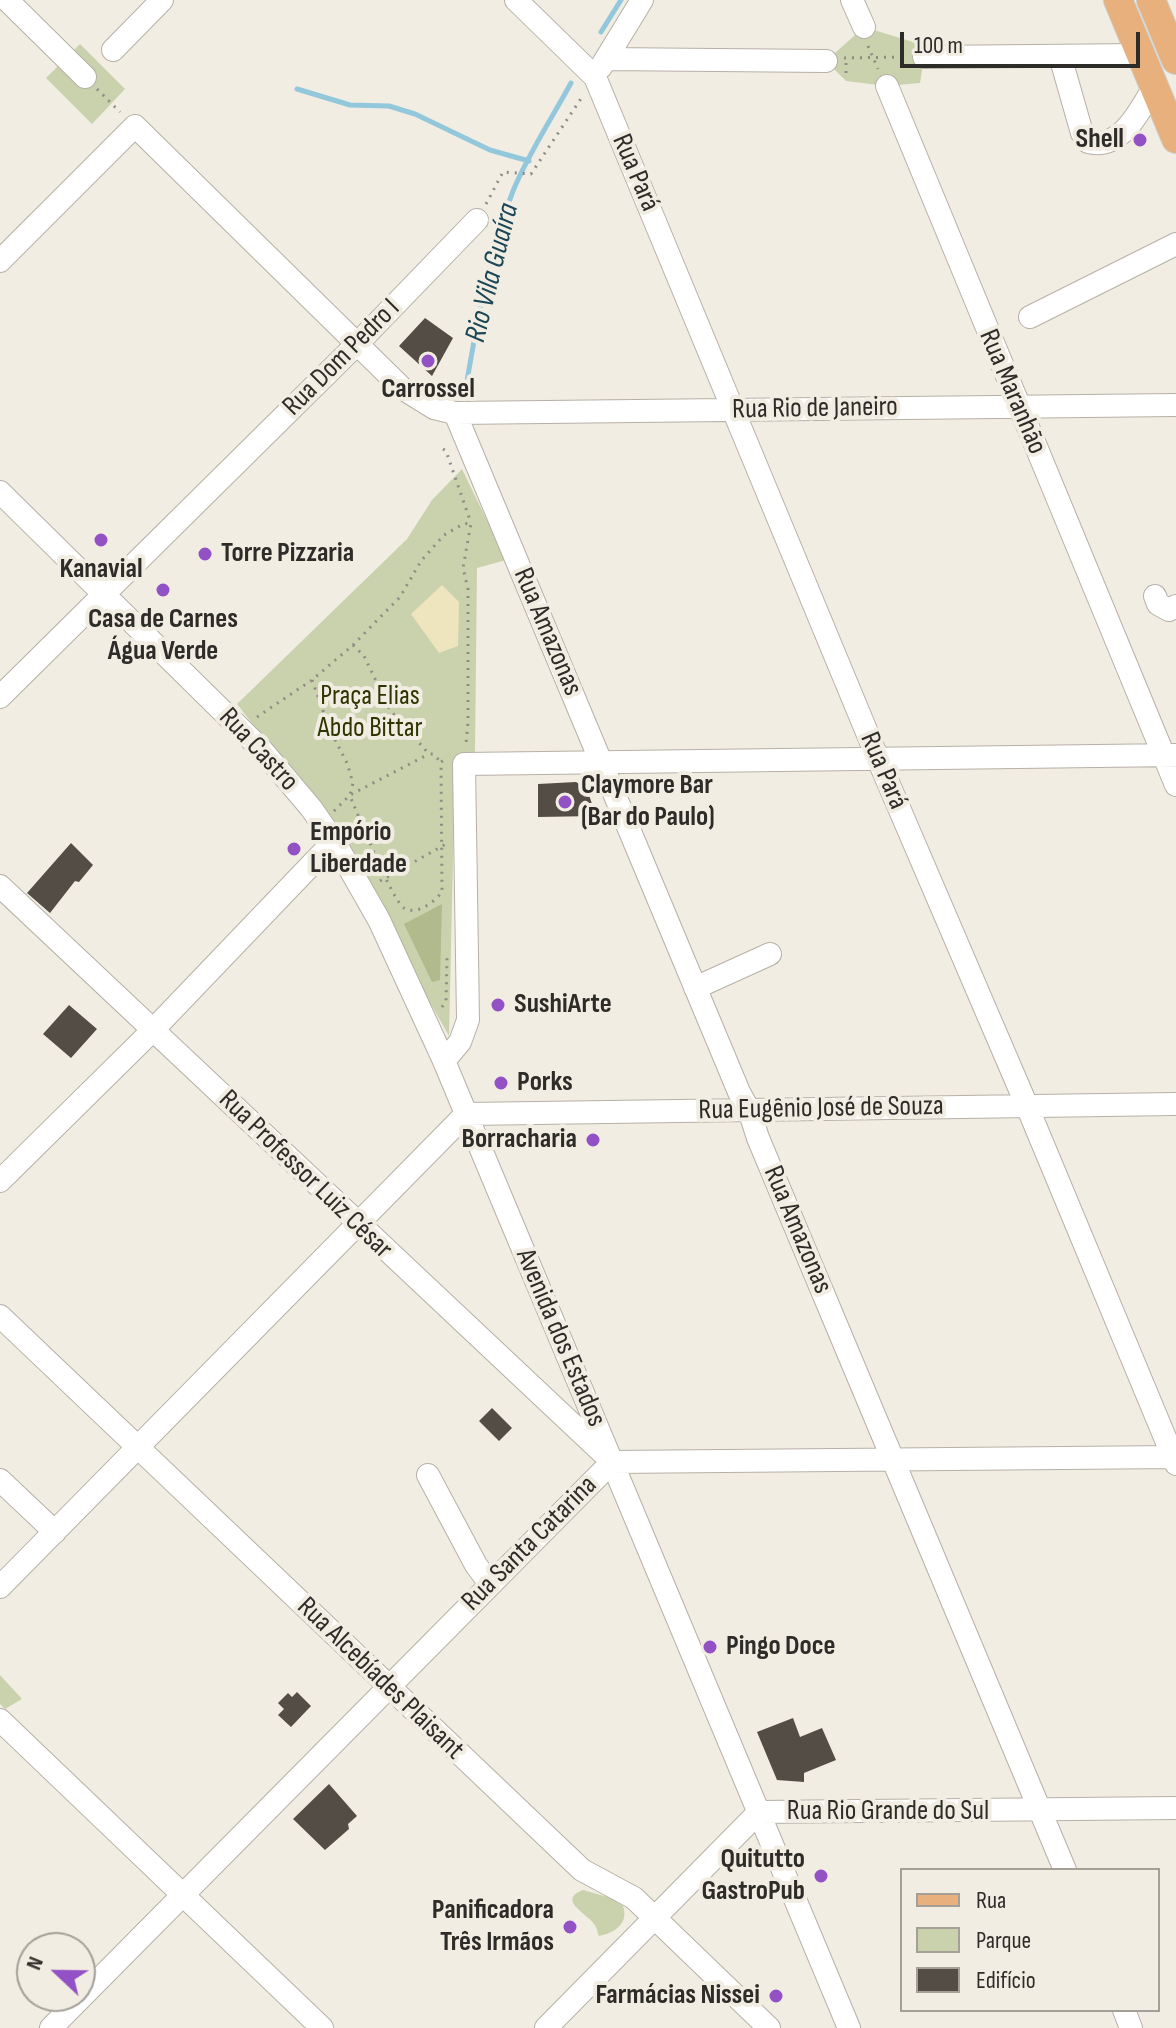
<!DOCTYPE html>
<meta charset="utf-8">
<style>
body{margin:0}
#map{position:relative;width:1176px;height:2028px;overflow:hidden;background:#f2ede2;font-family:"Sofia Sans Condensed",sans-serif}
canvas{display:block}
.legend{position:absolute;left:900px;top:1868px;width:260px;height:144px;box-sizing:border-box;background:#f2ede2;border:2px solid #a4a098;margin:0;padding:10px 14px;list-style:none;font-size:24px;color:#2e2c28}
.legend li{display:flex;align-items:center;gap:16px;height:40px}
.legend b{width:40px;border:2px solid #a4a098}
.north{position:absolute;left:16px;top:1932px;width:80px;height:80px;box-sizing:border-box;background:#f2ede2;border:2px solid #a4a098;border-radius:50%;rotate:292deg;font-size:22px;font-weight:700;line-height:32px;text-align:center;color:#2e2c28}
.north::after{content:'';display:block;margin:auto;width:28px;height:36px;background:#9351c6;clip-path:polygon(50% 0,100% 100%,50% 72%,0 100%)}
.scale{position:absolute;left:900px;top:32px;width:240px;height:36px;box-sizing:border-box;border:4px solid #2e2c28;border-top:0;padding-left:10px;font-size:24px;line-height:28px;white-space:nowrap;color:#2e2c28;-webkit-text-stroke:6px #f2ede2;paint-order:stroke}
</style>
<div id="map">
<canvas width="1176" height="2028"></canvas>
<ul class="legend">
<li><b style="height:10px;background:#e8b07c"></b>Rua</li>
<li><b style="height:22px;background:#cad2ad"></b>Parque</li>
<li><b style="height:22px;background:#544d46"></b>Edifício</li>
</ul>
<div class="north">N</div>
<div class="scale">100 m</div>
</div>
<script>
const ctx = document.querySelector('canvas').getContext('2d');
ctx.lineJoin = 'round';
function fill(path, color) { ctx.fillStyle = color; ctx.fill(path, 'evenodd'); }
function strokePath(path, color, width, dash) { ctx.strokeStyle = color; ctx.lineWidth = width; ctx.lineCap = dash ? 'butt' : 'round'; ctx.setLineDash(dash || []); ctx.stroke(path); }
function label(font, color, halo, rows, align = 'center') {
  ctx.font = font + ' "Sofia Sans Condensed",sans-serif'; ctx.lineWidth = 8; ctx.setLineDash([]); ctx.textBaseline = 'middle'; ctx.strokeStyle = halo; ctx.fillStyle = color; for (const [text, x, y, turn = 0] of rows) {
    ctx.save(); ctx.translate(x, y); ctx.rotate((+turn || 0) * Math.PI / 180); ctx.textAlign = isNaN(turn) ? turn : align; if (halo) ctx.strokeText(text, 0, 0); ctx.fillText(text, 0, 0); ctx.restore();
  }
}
fill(new Path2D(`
 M 864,27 L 923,45 L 924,57 L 920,83 L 887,86 L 846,81 L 826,61 Z
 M 80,44 L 125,89 L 92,124 L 46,78 Z
 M 462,469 L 506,560 L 477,568 L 475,752 L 466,754 L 455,770 L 449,1036 L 328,822 L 237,704 L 407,539 L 432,500 Z
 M 0,1675 L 22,1699 L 5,1709 L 0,1704 Z
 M 583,1890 L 611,1898 L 623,1906 C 629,1923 615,1933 599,1936 C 597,1932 597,1927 594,1924 C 588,1914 556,1900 583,1890 Z`), '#cad2ad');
fill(new Path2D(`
 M 442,904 L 440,980 L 432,982 L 404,924 Z`), '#b0ba8d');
fill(new Path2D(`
 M 442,585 L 459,602 L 458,646 L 439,653 L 411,614 Z`), '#eee4be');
strokePath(new Path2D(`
 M 601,32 L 621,0
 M 297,89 L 350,105 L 389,106 L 415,114 L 490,150 L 529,161
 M 467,381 C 478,317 489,252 513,191 C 528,154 552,118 571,83`), '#93c7dc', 5);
fill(new Path2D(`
 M 425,318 L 453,338 L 432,376 L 399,346 Z
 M 576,782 L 587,789 L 596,816 L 538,817 L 538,784 Z
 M 71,843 L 93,865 L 79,882 L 75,881 L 50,913 L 27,893 Z
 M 69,1005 L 97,1029 L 71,1058 L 43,1034 Z
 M 492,1408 L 512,1428 L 499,1441 L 479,1421 Z
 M 297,1692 L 311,1706 L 291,1727 L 278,1715 L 284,1709 L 278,1703 L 288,1693 L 292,1697 Z
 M 793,1718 L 800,1737 L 822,1728 L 836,1760 L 804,1773 L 804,1782 L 777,1780 L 757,1732 Z
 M 329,1784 L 357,1816 L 348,1824 L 349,1829 L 325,1850 L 293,1819 Z`), '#544d46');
const minor = new Path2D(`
 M 7,0 L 85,77
 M 516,0 L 595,77 L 878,759 L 1027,1106 L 1176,1464
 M 852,0 L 864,27
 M 113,50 L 162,0
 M 1060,56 L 1082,133 L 1088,142 C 1121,151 1140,110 1154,87
 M 924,57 L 1141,55
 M 606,59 L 826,61
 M 601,67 L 642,0
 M 887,86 L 1176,785
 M 0,261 L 135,126 L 402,388 L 434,408 L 455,413 L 1176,405
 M 1030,317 L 1176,244
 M 455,413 L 739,1092 L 749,1110 L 758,1138 L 1065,1870
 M 0,492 L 261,749 L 311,808 L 334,841 L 379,920 L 444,1061 L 849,2028
 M 1155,596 L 1158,604 L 1169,610 L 1176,606
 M 0,697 L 357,344 L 477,220
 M 0,886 L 605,1455
 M 695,988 L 770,954
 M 444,1061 L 460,1042 L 468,1020 L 464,764 L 1176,755
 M 0,1181 L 153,1030 L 334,841
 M 0,1316 L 582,1870 L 634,1898 L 769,2028
 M 428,1475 L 476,1565 L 490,1584
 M 0,1480 L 55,1532
 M 0,1587 L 466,1114 L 1176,1104
 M 0,1720 L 322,2028
 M 1124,2010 L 1131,2028
 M 51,2028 L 612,1462 L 1176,1457
 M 546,2028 L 759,1812 L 1176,1808`);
const major = new Path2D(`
 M 1118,0 L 1176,139
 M 1151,0 L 1176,60`);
strokePath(minor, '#b6b0a6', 24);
strokePath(major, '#cdcccb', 30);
strokePath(new Path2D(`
 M 868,46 L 878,69
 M 844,58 L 905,57
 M 846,63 L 846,76
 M 97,89 L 120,112
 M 486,204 L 503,172 L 531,174 L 582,97
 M 443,449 L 446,451 L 471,523
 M 353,645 L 364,656 L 390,710 L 429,754 L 433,754 L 440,761
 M 312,680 L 330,730 L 347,763 L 353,783 L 350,795 L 352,801 C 360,819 392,900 404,908 C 417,916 434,902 442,892 L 441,762 L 444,760
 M 257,717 L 312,680 L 353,645 L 400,597 L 421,561 L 444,535 L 463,524 L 471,523 L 463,568 L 468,589 L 468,722 L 466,744
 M 334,811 L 350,795 L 429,754
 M 380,881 L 446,844
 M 442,1007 L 446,1001 L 447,958`), '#8f8c84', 3, [2, 6]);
strokePath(minor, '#fff', 22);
strokePath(major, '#e8b07c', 28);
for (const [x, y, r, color] of [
 [1140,140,8,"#9351c6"],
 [428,361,8,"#9351c6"],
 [101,540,8,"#9351c6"],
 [205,554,8,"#9351c6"],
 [163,590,8,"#9351c6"],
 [565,802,8,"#9351c6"],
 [294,849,8,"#9351c6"],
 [498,1005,8,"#9351c6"],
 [501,1083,8,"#9351c6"],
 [593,1140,8,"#9351c6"],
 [710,1647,8,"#9351c6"],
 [821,1876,8,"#9351c6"],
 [570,1927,8,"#9351c6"],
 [776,1996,8,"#9351c6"]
]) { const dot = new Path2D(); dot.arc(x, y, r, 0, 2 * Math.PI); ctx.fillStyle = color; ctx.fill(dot); strokePath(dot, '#f2ede2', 3); }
label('bold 28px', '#2e2c28', '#f2ede2', [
 ["Shell",1124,140,"right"],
 ["Carrossel",428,390,"center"],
 ["Torre Pizzaria",221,554],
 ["Kanavial",101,570,"center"],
 ["Casa de Carnes",163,620,"center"],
 ["Água Verde",163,652,"center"],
 ["Claymore Bar",581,786],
 ["(Bar do Paulo)",581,818],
 ["Empório",310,833],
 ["Liberdade",310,865],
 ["SushiArte",514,1005],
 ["Porks",517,1083],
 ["Borracharia",577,1140,"right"],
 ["Pingo Doce",726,1647],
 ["Quitutto",805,1860,"right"],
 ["GastroPub",805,1892,"right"],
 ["Panificadora",554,1911,"right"],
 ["Três Irmãos",554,1943,"right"],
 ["Farmácias Nissei",760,1996,"right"]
], 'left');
label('28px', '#2e2c28', '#f2ede2', [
 ["Rua Pará",635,173,67],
 ["Rua Dom Pedro I",342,358,-45],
 ["Rua Maranhão",1012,392,67],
 ["Rua Rio de Janeiro",815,409,-1],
 ["Rua Amazonas",547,632,67],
 ["Rua Castro",258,750,47],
 ["Rua Pará",883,771,67],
 ["Rua Eugênio José de Souza",821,1109,-1],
 ["Rua Professor Luiz César",305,1175,44],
 ["Rua Amazonas",797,1230,67],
 ["Avenida dos Estados",560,1338,67],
 ["Rua Santa Catarina",530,1544,-45],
 ["Rua Alcebíades Plaisant",380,1679,44],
 ["Rua Rio Grande do Sul",888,1812]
]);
label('28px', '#2e3500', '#f2ede2', [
 ["Praça Elias",370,697],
 ["Abdo Bittar",370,729]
]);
label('italic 30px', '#1a4656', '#f2ede2', [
 ["Rio Vila Guaíra",493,273,-76]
]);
</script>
